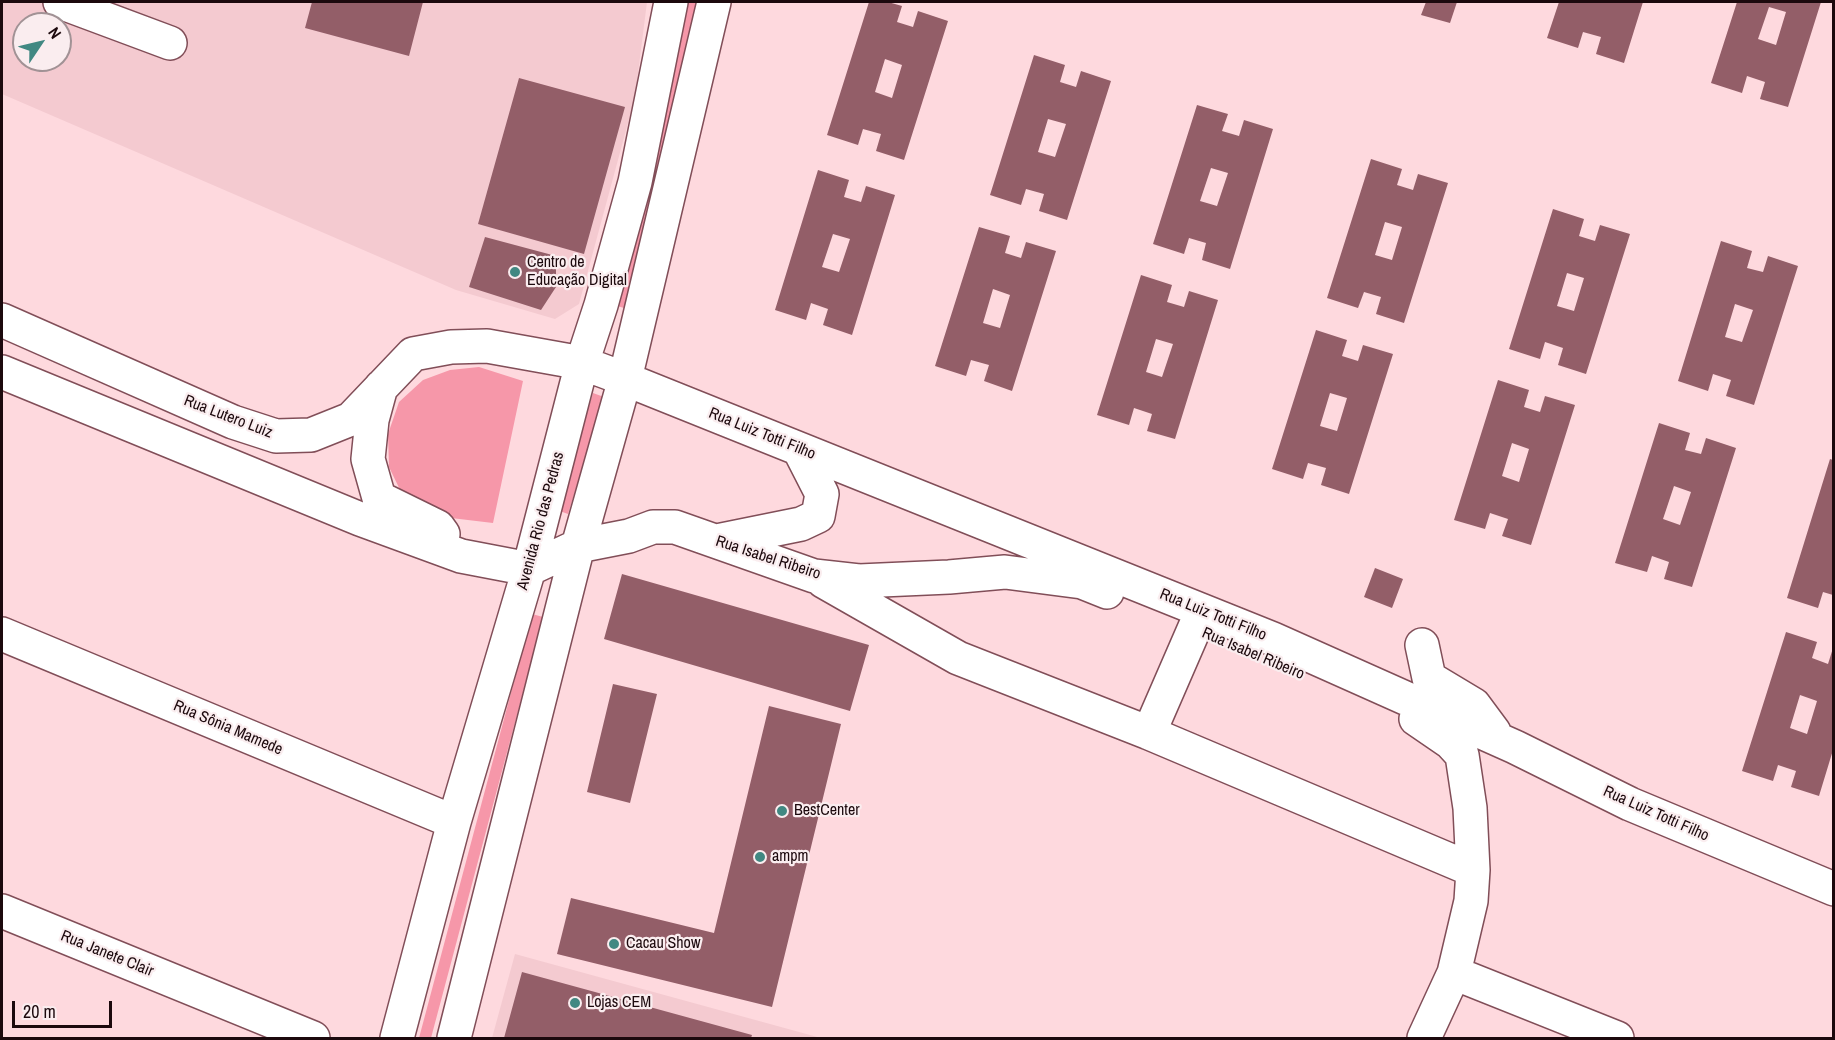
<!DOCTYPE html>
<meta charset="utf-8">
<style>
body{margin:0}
#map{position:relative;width:1835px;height:1040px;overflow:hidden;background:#fed9de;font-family:"Archivo Narrow",sans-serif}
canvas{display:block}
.frame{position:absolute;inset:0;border:3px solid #1c090d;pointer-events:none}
.north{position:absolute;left:12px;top:12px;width:60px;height:60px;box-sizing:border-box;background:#faedef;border:2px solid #a19295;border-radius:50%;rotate:55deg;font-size:16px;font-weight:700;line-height:24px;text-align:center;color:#1c090d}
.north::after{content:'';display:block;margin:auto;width:21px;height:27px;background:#418882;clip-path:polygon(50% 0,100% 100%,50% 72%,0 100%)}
.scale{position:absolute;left:12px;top:1001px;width:100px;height:27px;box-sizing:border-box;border:3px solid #1c090d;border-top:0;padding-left:8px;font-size:18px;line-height:21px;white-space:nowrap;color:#1c090d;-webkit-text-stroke:4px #faedef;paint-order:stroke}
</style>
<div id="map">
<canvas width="1835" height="1040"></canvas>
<div class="frame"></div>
<div class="north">N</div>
<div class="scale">20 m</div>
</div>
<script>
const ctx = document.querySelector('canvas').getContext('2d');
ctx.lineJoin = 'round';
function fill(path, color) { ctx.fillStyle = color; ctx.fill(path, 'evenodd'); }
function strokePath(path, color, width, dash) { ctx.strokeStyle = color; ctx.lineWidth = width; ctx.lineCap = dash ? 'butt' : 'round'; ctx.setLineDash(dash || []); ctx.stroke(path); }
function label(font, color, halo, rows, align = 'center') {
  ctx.font = font + ' "Archivo Narrow",sans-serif'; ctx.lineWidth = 4.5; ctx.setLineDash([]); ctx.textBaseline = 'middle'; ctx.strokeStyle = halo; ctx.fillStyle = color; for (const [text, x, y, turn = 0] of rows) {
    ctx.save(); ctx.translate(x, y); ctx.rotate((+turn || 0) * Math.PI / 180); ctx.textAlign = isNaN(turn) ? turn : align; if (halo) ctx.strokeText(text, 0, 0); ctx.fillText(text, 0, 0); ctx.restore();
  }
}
fill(new Path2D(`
 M 2,2 L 647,2 L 635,97 L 579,304 L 555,319 L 456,290 L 2,94 ZM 24,24 L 60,24 L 60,60 L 24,60 Z
 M 515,954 L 821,1038 L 492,1038 Z`), '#f4cad0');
fill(new Path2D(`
 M 689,2 L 699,2 L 637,260 L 624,308 L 614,305 L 653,162 Z
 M 479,367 L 523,381 L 493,523 L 426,515 L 403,496 L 389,467 L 388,434 L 399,402 L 423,380 L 450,370 Z
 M 593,393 L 604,397 L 568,514 L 557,510 Z
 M 532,614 L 543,617 L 431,1038 L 419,1038 Z`), '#f697a9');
fill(new Path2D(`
 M 312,2 L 423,2 L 409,56 L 305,28 Z
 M 869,2 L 888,2 L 902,6 L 897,22 L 913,27 L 918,11 L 948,21 L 904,160 L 876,151 L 881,134 L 863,129 L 858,145 L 827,135 ZM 885,59 L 902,65 L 892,98 L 875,92 Z
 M 1426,2 L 1457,2 L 1450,23 L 1421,15 Z
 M 1559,2 L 1643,2 L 1624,63 L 1596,54 L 1601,37 L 1583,32 L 1578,48 L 1547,38 Z
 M 1737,2 L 1821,2 L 1788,107 L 1760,99 L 1765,82 L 1747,76 L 1742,93 L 1711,83 ZM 1769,7 L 1786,12 L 1776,45 L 1758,39 Z
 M 1034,55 L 1065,65 L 1060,82 L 1076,87 L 1081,71 L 1111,81 L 1067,220 L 1039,211 L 1044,194 L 1026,189 L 1021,205 L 990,195 ZM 1048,119 L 1066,124 L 1055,157 L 1038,152 Z
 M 519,78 L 625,107 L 584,254 L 478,224 Z
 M 1197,105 L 1228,114 L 1222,131 L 1239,136 L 1244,120 L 1273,129 L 1230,269 L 1202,260 L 1206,243 L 1189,238 L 1184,254 L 1153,244 ZM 1211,168 L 1228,173 L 1217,206 L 1200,201 Z
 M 1371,159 L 1402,169 L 1397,185 L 1413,190 L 1418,174 L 1448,183 L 1404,323 L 1376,314 L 1381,297 L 1364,292 L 1358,308 L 1327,298 ZM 1385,222 L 1402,227 L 1392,260 L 1375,255 Z
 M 818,170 L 849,180 L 844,197 L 861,202 L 866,186 L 895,195 L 852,335 L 823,325 L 828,309 L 811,303 L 806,320 L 775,310 ZM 833,234 L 850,239 L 839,272 L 822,267 Z
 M 1553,209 L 1584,219 L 1579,236 L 1595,241 L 1600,225 L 1630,234 L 1586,374 L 1558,365 L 1563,348 L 1545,342 L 1540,359 L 1509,349 ZM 1567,273 L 1584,278 L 1574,311 L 1557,306 Z
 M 979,227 L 1010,236 L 1005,253 L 1021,258 L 1026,242 L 1056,251 L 1012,391 L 984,381 L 989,365 L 971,360 L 966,376 L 935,366 ZM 993,289 L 1010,295 L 1000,328 L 983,323 Z
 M 485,237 L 556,256 L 556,287 L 541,310 L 469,287 Z
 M 1721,241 L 1752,251 L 1747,268 L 1763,272 L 1768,256 L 1798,266 L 1754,405 L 1726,396 L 1731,380 L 1713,374 L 1708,391 L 1678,381 ZM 1735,304 L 1753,310 L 1742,342 L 1725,337 Z
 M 1141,275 L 1172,285 L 1167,302 L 1184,307 L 1189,291 L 1218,300 L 1175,439 L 1147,431 L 1152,414 L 1134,408 L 1129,425 L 1097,415 ZM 1156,339 L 1173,344 L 1162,377 L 1146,372 Z
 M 1316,330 L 1347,340 L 1342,356 L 1358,361 L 1363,345 L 1393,354 L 1349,494 L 1321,485 L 1326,468 L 1308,463 L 1303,479 L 1272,469 ZM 1330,393 L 1347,398 L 1337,431 L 1320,426 Z
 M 1498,380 L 1529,390 L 1524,407 L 1540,412 L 1545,396 L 1575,405 L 1531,545 L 1502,536 L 1508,519 L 1490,513 L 1485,529 L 1454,520 ZM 1512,443 L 1529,449 L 1519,482 L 1502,476 Z
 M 1659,423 L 1690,433 L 1685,450 L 1701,454 L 1706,438 L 1736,448 L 1692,587 L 1664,579 L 1669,562 L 1652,556 L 1647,572 L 1615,563 ZM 1674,486 L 1691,492 L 1680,525 L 1663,519 Z
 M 1830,459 L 1833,460 L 1833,595 L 1823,592 L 1818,608 L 1787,598 Z
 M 1375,568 L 1403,579 L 1392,608 L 1364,597 Z
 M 622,574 L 869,645 L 850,711 L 604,639 Z
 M 1786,632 L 1817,642 L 1812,658 L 1828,664 L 1833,648 L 1833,750 L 1819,796 L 1791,787 L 1796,771 L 1778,765 L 1773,781 L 1742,771 ZM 1800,695 L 1817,701 L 1807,734 L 1790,728 Z
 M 613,684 L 657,694 L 630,803 L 587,792 Z
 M 769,706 L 841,724 L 772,1007 L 557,954 L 571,898 L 714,933 Z
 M 522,972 L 752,1035 L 751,1038 L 504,1038 Z`), '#935e68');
const minor = new Path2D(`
 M 60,2 L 170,43
 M 2,320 L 233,422 L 276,436 L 311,435 L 351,419 L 413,354 L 451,347 L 487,346 L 582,363 L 625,379 L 1273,639 L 1515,747 L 1630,804 L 1834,889
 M 2,372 L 360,519 L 461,556 L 529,569 L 578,546 L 629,536 L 653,527 L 675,527 L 814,576 L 859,581 L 949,577 L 1005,572 L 1082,582 L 1107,592
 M 381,387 L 372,420 L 368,459 L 379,498 L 438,527 L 443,534
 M 717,541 L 801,524 L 818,516 L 822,494 L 799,449
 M 823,581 L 958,658 L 1149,733 L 1473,870
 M 2,634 L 454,822
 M 1422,645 L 1429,678 L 1474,705 L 1494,732
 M 1416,719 L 1451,743 L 1462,755 L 1470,808 L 1473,870 L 1471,901 L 1454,973 L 1424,1038
 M 1149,733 L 1202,611
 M 2,911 L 313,1038
 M 1454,973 L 1617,1038
 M 397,1038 L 454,822 L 529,569 L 582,363 L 601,305 L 635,182 L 671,2
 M 454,1038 L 578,546 L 625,379 L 714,2`);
strokePath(minor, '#814e58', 36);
strokePath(minor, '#fff', 33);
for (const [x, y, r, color] of [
 [515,272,6,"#418882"],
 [782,811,6,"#418882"],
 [760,857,6,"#418882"],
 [614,944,6,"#418882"],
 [575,1003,6,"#418882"]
]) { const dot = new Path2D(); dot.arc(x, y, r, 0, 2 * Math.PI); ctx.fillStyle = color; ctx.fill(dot); strokePath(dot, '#faedef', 2); }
label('16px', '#1c090d', '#faedef', [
 ["Centro de",527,263],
 ["Educação Digital",527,281],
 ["BestCenter",794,811],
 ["ampm",772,857],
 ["Cacau Show",626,944],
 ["Lojas CEM",587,1003]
], 'left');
label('16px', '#1c090d', '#faedef', [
 ["Rua Lutero Luiz",228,417,21],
 ["Rua Luiz Totti Filho",762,434,22],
 ["Avenida Rio das Pedras",541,521,-75],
 ["Rua Isabel Ribeiro",768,558,18],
 ["Rua Luiz Totti Filho",1213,615,22],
 ["Rua Isabel Ribeiro",1253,654,23],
 ["Rua Sônia Mamede",228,728,23],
 ["Rua Luiz Totti Filho",1656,814,24],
 ["Rua Janete Clair",107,954,22]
]);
</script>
